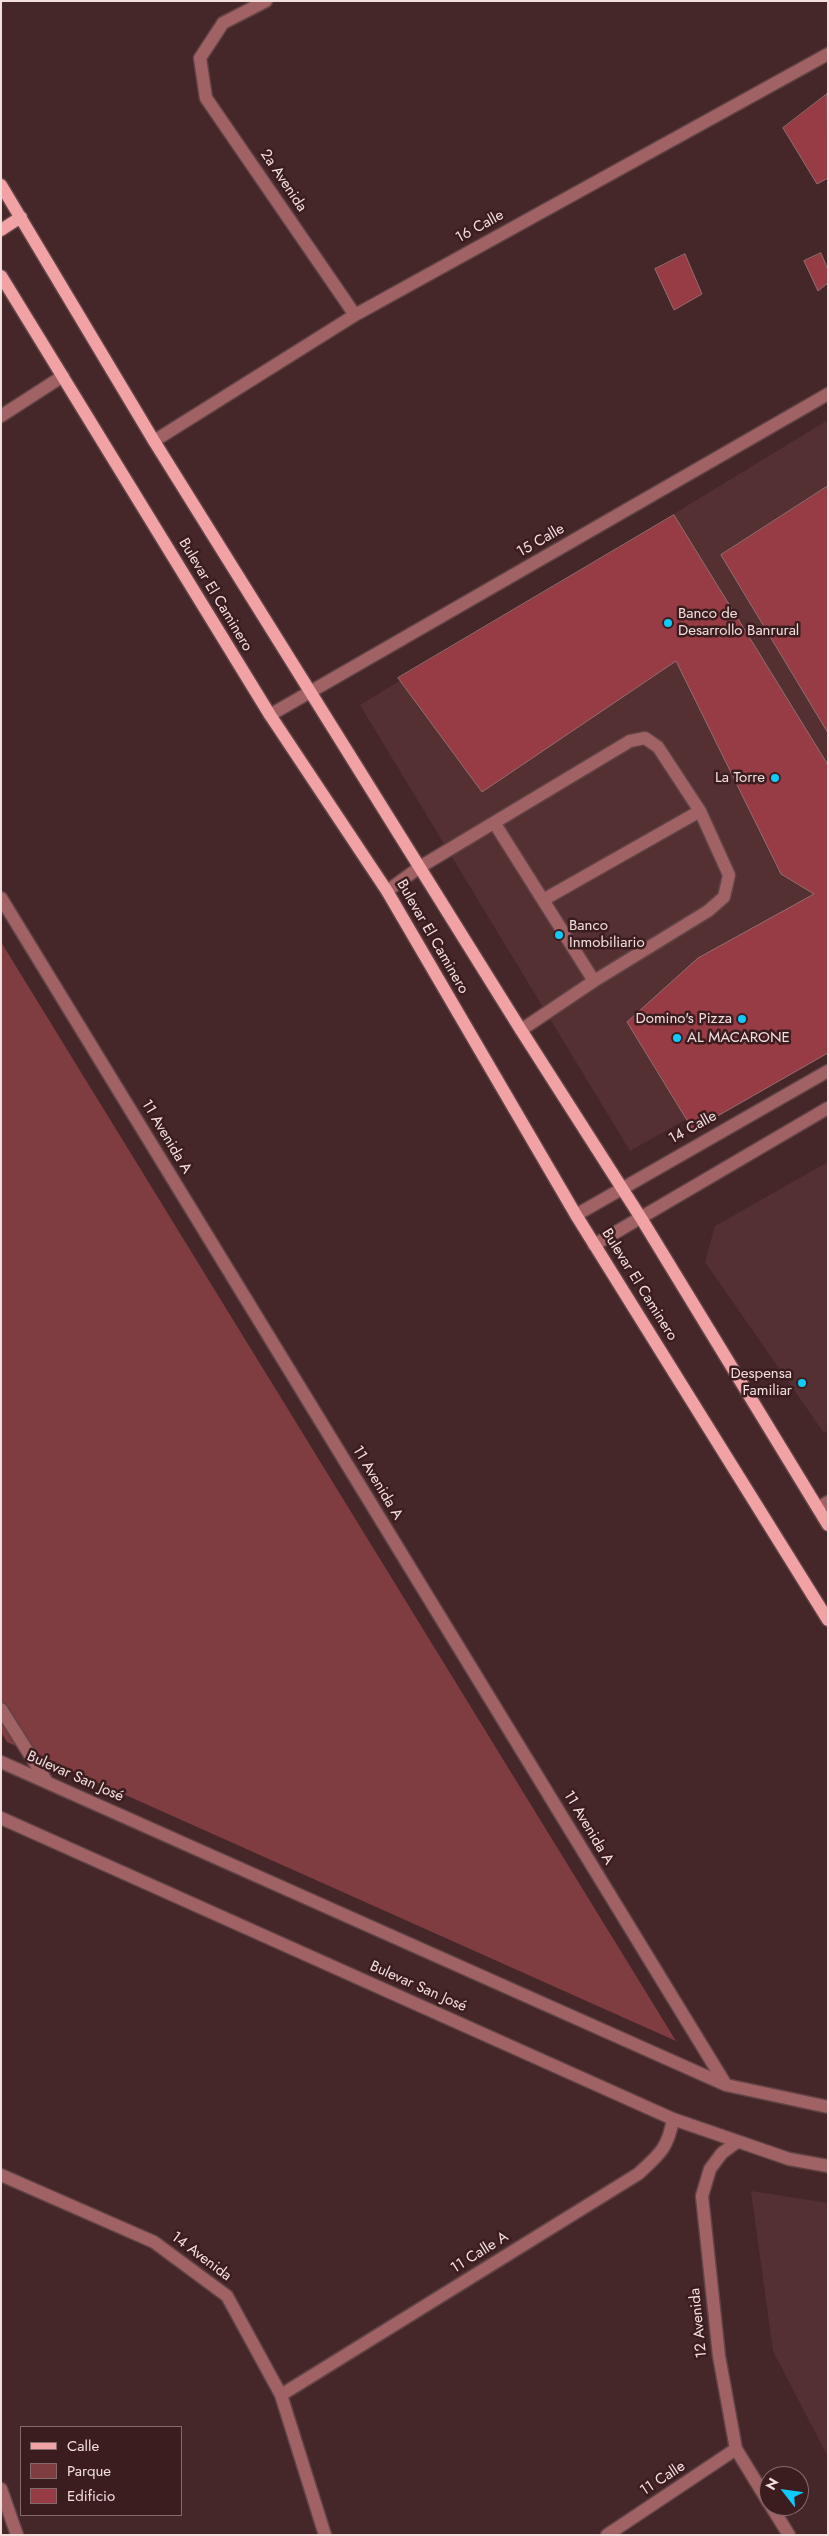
<!DOCTYPE html>
<meta charset="utf-8">
<style>
body{margin:0}
#map{position:relative;width:829px;height:2536px;overflow:hidden;background:#462729;font-family:Jost,sans-serif}
canvas{display:block}
.frame{position:absolute;inset:0;border:2px solid #f3dede;pointer-events:none}
.legend{position:absolute;left:20px;top:2426px;width:162px;height:90px;box-sizing:border-box;background:#3b1d1f;border:1px solid #856a6b;margin:0;padding:6px 9px;list-style:none;font-size:15px;color:#f3dede}
.legend li{display:flex;align-items:center;gap:10px;height:25px}
.legend b{width:25px;border:1px solid #856a6b}
.north{position:absolute;left:759px;top:2466px;width:50px;height:50px;box-sizing:border-box;background:#3b1d1f;border:1px solid #856a6b;border-radius:50%;rotate:300deg;font-size:14px;font-weight:700;line-height:20px;text-align:center;color:#f3dede}
.north::after{content:'';display:block;margin:auto;width:18px;height:22px;background:#0fcafa;clip-path:polygon(50% 0,100% 100%,50% 72%,0 100%)}
</style>
<div id="map">
<canvas width="829" height="2536"></canvas>
<div class="frame"></div>
<ul class="legend">
<li><b style="height:6px;background:#f1a2a5"></b>Calle</li>
<li><b style="height:14px;background:#7f3c41"></b>Parque</li>
<li><b style="height:14px;background:#973b45"></b>Edificio</li>
</ul>
<div class="north">N</div>
</div>
<script>
const ctx = document.querySelector('canvas').getContext('2d');
ctx.lineJoin = 'round';
function fill(path, color) { ctx.fillStyle = color; ctx.fill(path, 'evenodd'); }
function strokePath(path, color, width, dash) { ctx.strokeStyle = color; ctx.lineWidth = width; ctx.lineCap = dash ? 'butt' : 'round'; ctx.setLineDash(dash || []); ctx.stroke(path); }
function label(font, color, halo, rows, align = 'center') {
  ctx.font = font + ' Jost,sans-serif'; ctx.lineWidth = 5; ctx.setLineDash([]); ctx.textBaseline = 'middle'; ctx.strokeStyle = halo; ctx.fillStyle = color; for (const [text, x, y, turn = 0] of rows) {
    ctx.save(); ctx.translate(x, y); ctx.rotate((+turn || 0) * Math.PI / 180); ctx.textAlign = isNaN(turn) ? turn : align; if (halo) ctx.strokeText(text, 0, 0); ctx.fillText(text, 0, 0); ctx.restore();
  }
}
fill(new Path2D(`
 M 828,420 L 828,1039 L 630,1151 L 360,705 Z
 M 828,1162 L 828,1430 L 824,1433 L 705,1262 L 715,1226 Z
 M 751,2191 L 828,2203 L 828,2457 L 773,2351 Z`), '#553032');
fill(new Path2D(`
 M 1,942 L 676,2041 L 7,1742 L 1,1732 Z`), '#7f3c41');
const building = new Path2D(`
 M 827,94 L 828,178 L 817,184 L 783,128 Z
 M 821,253 L 828,270 L 828,283 L 818,291 L 804,261 Z
 M 685,254 L 702,294 L 674,310 L 655,269 Z
 M 828,486 L 828,733 L 721,555 Z
 M 674,515 L 828,765 L 828,1053 L 693,1130 L 627,1022 L 698,958 L 814,894 L 781,874 L 676,661 L 482,792 L 398,678 Z`);
fill(building, '#973b45');
strokePath(building, '#926e6f', 1);
const minor = new Path2D(`
 M 266,1 L 223,23 L 200,58 L 206,98 L 355,315
 M 1,416 L 63,376
 M 154,441 L 355,315 L 828,54
 M 270,715 L 828,394
 M 495,824 L 594,981
 M 387,891 L 420,867 L 630,741 L 645,738 L 658,747 L 700,811 L 729,875 L 724,897 L 708,911 L 594,981 L 521,1030
 M 1,898 L 726,2085
 M 543,900 L 700,811
 M 576,1215 L 828,1071
 M 594,1245 L 828,1108
 M 818,1508 L 828,1502
 M 1,1709 L 47,1782
 M 1,1762 L 726,2085 L 828,2107
 M 1,1818 L 673,2119 L 789,2159 L 828,2166
 M 737,2142 L 722,2153 L 710,2169 L 702,2196 L 719,2356 L 736,2449 L 769,2503
 M 1,2175 L 154,2242 L 227,2296 L 281,2395 L 325,2535
 M 281,2395 L 638,2174 C 660,2154 668,2148 673,2119
 M 1,2489 L 17,2535
 M 771,2506 L 789,2535
 M 607,2535 L 736,2449`);
const major = new Path2D(`
 M 1,185 L 154,441 L 521,1030 L 641,1218 L 828,1525
 M 1,230 L 21,217
 M 1,276 L 270,715 L 387,891 L 576,1215 L 828,1620`);
strokePath(minor, '#624446', 15);
strokePath(major, '#624446', 15);
strokePath(minor, '#a16265', 12);
strokePath(major, '#f1a2a5', 12);
for (const [x, y, r, color] of [
 [668,623,5,"#0fcafa"],
 [775,778,5,"#0fcafa"],
 [559,935,5,"#0fcafa"],
 [742,1019,5,"#0fcafa"],
 [677,1038,5,"#0fcafa"],
 [802,1383,5,"#0fcafa"]
]) { const dot = new Path2D(); dot.arc(x, y, r, 0, 2 * Math.PI); ctx.fillStyle = color; ctx.fill(dot); strokePath(dot, '#3b1d1f', 2); }
label('15px', '#f3dede', '#3b1d1f', [
 ["2a Avenida",283,181,56],
 ["16 Calle",480,227,-29],
 ["15 Calle",541,541,-30],
 ["Bulevar El Caminero",215,595,59],
 ["Bulevar El Caminero",432,937,60],
 ["14 Calle",693,1128,-29],
 ["11 Avenida A",166,1137,59],
 ["Bulevar El Caminero",639,1285,58],
 ["11 Avenida A",377,1483,59],
 ["Bulevar San José",75,1777,24],
 ["11 Avenida A",588,1828,59],
 ["Bulevar San José",418,1987,24],
 ["11 Calle A",480,2253,-32],
 ["14 Avenida",201,2257,37],
 ["12 Avenida",699,2323,-96],
 ["11 Calle",663,2479,-33]
]);
label('15px', '#f3dede', '#3b1d1f', [
 ["Banco de",678,614],
 ["Desarrollo Banrural",678,631],
 ["La Torre",765,778,"right"],
 ["Banco",569,926],
 ["Inmobiliario",569,943],
 ["Domino's Pizza",732,1019,"right"],
 ["AL MACARONE",687,1038],
 ["Despensa",792,1374,"right"],
 ["Familiar",792,1391,"right"]
], 'left');
</script>
